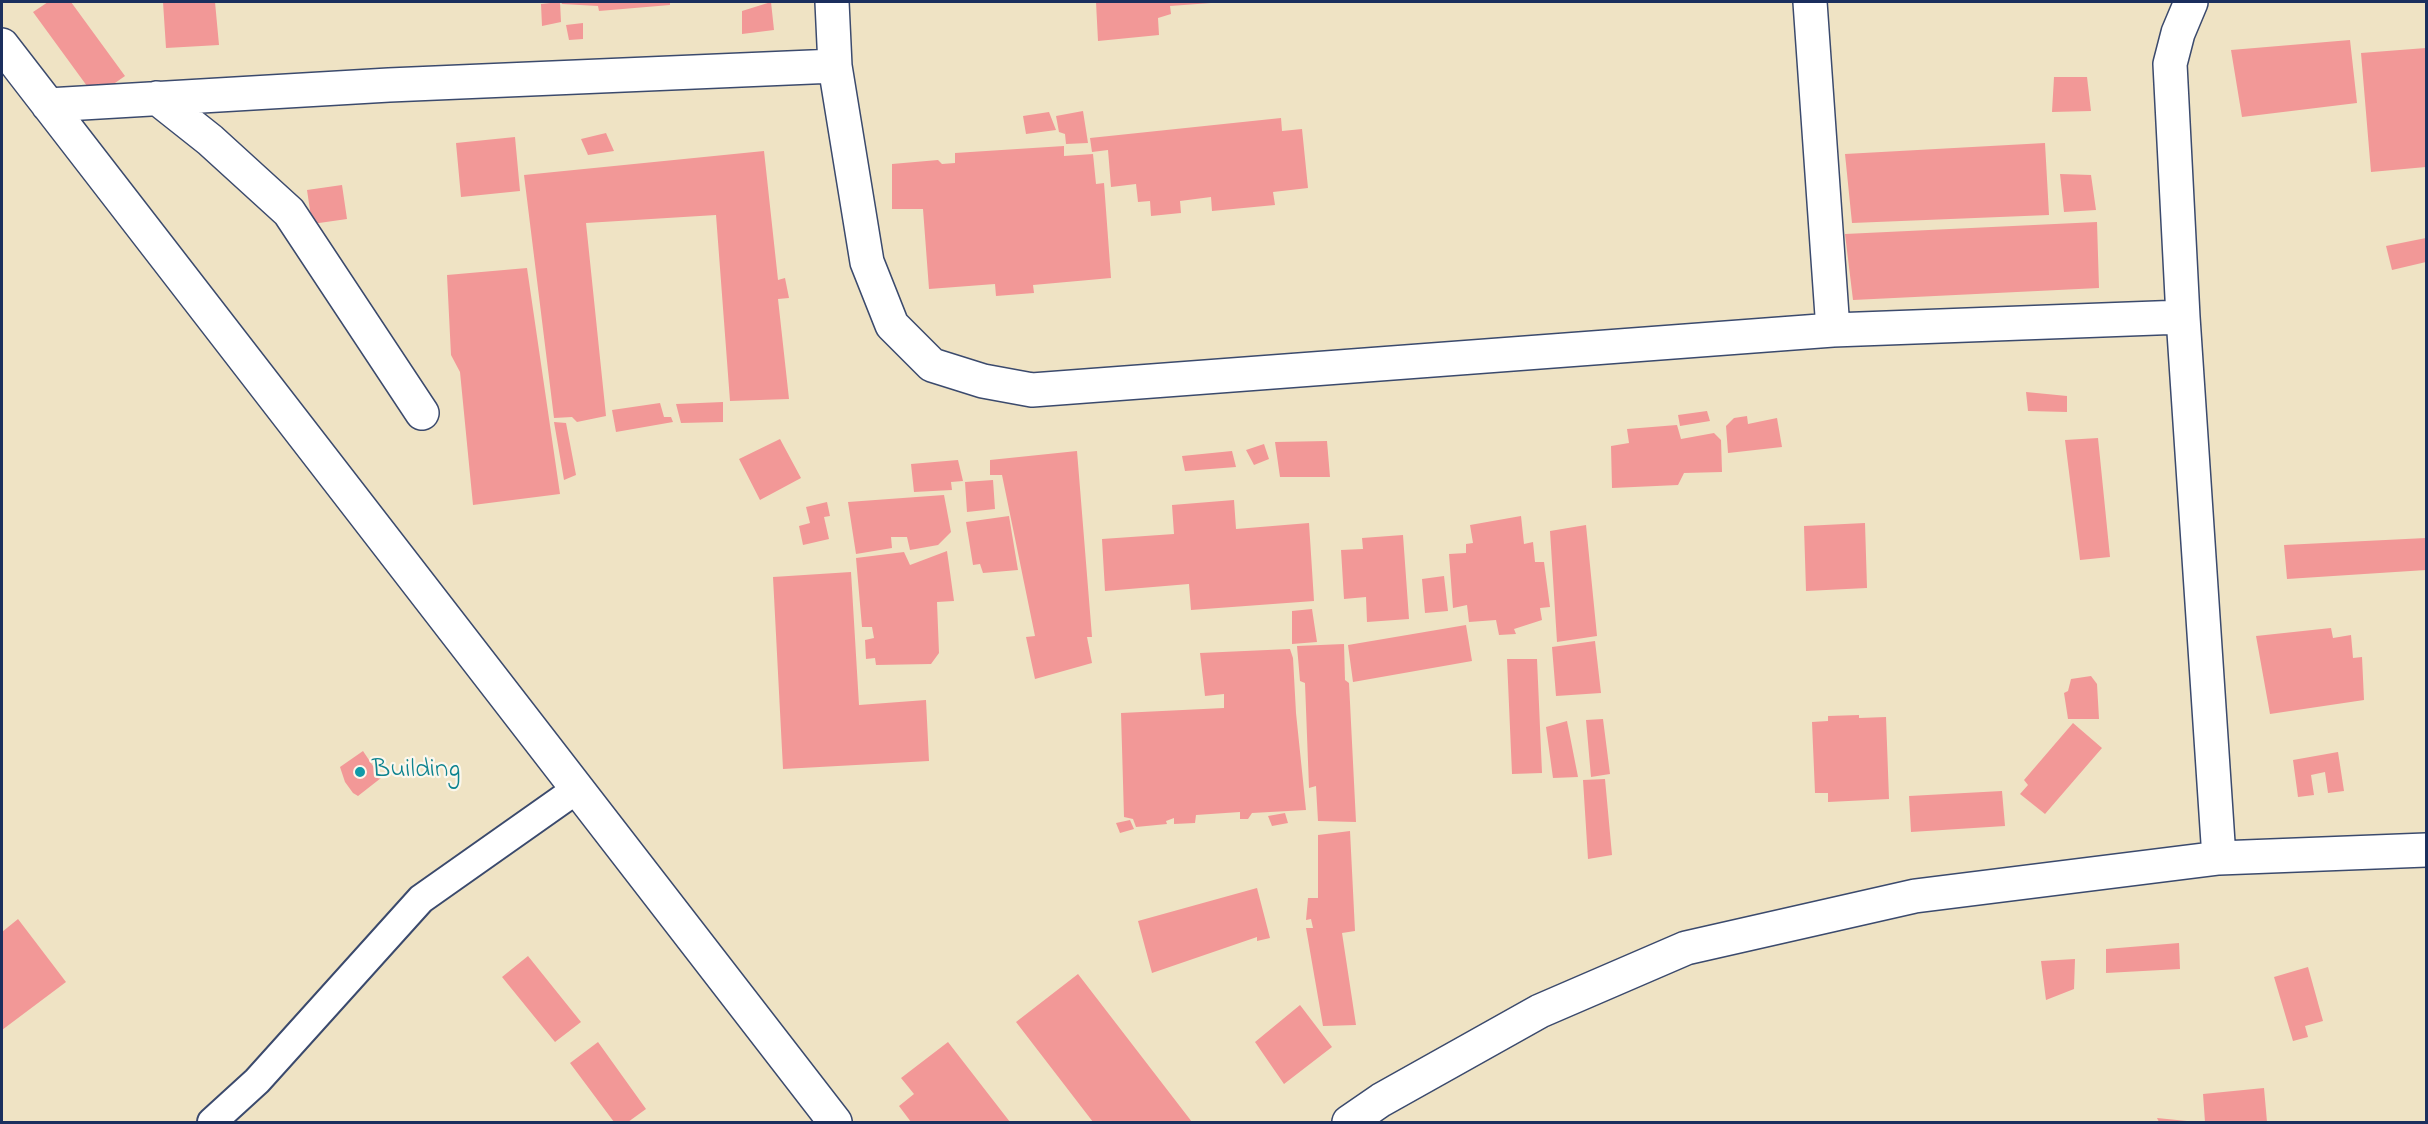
<!DOCTYPE html>
<style>
body{margin:0}
#map{position:relative;width:2428px;height:1124px;overflow:hidden;background:#efe3c4;font-family:"Indie Flower",sans-serif}
canvas{display:block}
.frame{position:absolute;inset:0;border:3px solid #1b2f5e;pointer-events:none}
</style>
<div id="map">
<canvas width="2428" height="1124"></canvas>
<div class="frame"></div>
</div>
<script>
const ctx = document.querySelector('canvas').getContext('2d');
ctx.lineJoin = 'round';
function fill(path, color) { ctx.fillStyle = color; ctx.fill(path, 'evenodd'); }
function strokePath(path, color, width, dash) { ctx.strokeStyle = color; ctx.lineWidth = width; ctx.lineCap = dash ? 'butt' : 'round'; ctx.setLineDash(dash || []); ctx.stroke(path); }
function label(font, color, halo, rows, align = 'center') {
  ctx.font = font + ' "Indie Flower",sans-serif'; ctx.lineWidth = 4.5; ctx.setLineDash([]); ctx.textBaseline = 'middle'; ctx.strokeStyle = halo; ctx.fillStyle = color; for (const [text, x, y, turn = 0] of rows) {
    ctx.save(); ctx.translate(x, y); ctx.rotate((+turn || 0) * Math.PI / 180); ctx.textAlign = isNaN(turn) ? turn : align; if (halo) ctx.strokeText(text, 0, 0); ctx.fillText(text, 0, 0); ctx.restore();
  }
}
fill(new Path2D(`
 M 48,2 L 71,2 L 125,76 L 95,97 L 33,12 Z
 M 163,2 L 215,2 L 219,45 L 166,48 Z
 M 560,2 L 561,22 L 542,26 L 541,4 Z
 M 561,2 L 670,2 L 670,5 L 599,11 L 598,6 L 562,4 Z
 M 771,2 L 774,30 L 742,34 L 742,11 Z
 M 1096,2 L 1211,2 L 1211,3 L 1170,6 L 1171,14 L 1158,18 L 1159,35 L 1098,41 Z
 M 583,23 L 583,39 L 569,40 L 566,25 Z
 M 2350,40 L 2357,103 L 2242,117 L 2231,50 Z
 M 2426,48 L 2426,167 L 2371,172 L 2361,53 Z
 M 2054,77 L 2087,77 L 2091,111 L 2052,112 Z
 M 1083,111 L 1088,143 L 1066,144 L 1065,134 L 1059,132 L 1056,116 Z
 M 1049,112 L 1056,130 L 1026,134 L 1023,116 Z
 M 1281,118 L 1282,131 L 1302,129 L 1308,188 L 1273,192 L 1275,205 L 1212,211 L 1211,197 L 1180,201 L 1181,213 L 1151,216 L 1150,201 L 1138,202 L 1136,184 L 1111,187 L 1108,150 L 1092,152 L 1090,138 Z
 M 606,133 L 614,151 L 588,155 L 581,139 Z
 M 515,137 L 520,191 L 461,197 L 456,143 Z
 M 2045,143 L 2049,215 L 1852,223 L 1845,154 Z
 M 1064,146 L 1064,156 L 1093,154 L 1096,184 L 1104,183 L 1111,278 L 1033,285 L 1034,293 L 996,296 L 995,284 L 929,289 L 923,209 L 892,209 L 892,164 L 938,160 L 942,164 L 955,163 L 955,153 Z
 M 764,151 L 778,280 L 785,278 L 789,298 L 778,299 L 789,399 L 730,401 L 716,215 L 586,223 L 606,416 L 577,422 L 572,417 L 554,418 L 524,175 Z
 M 2060,174 L 2091,175 L 2096,210 L 2064,212 Z
 M 342,185 L 347,219 L 312,224 L 307,190 Z
 M 2097,222 L 2099,288 L 1853,300 L 1845,234 Z
 M 2426,238 L 2426,262 L 2392,270 L 2386,246 Z
 M 527,268 L 560,494 L 473,505 L 460,372 L 451,355 L 447,275 Z
 M 2026,392 L 2067,396 L 2067,412 L 2028,411 Z
 M 723,402 L 723,422 L 681,423 L 676,404 Z
 M 660,403 L 664,417 L 671,417 L 673,422 L 616,432 L 612,410 Z
 M 1707,411 L 1710,421 L 1680,426 L 1678,415 Z
 M 1747,416 L 1748,424 L 1777,418 L 1782,447 L 1728,453 L 1726,426 L 1734,418 Z
 M 554,422 L 566,423 L 576,475 L 564,480 Z
 M 1677,425 L 1681,439 L 1714,433 L 1721,440 L 1722,472 L 1684,473 L 1678,485 L 1612,488 L 1611,446 L 1629,443 L 1627,429 Z
 M 2098,438 L 2110,557 L 2080,560 L 2065,440 Z
 M 780,439 L 801,478 L 760,500 L 739,459 Z
 M 1327,441 L 1330,477 L 1280,477 L 1275,442 Z
 M 1264,444 L 1269,459 L 1254,465 L 1246,450 Z
 M 1077,451 L 1092,637 L 1087,637 L 1092,663 L 1035,679 L 1026,637 L 1035,636 L 1002,475 L 990,475 L 990,460 Z
 M 1232,451 L 1236,467 L 1185,471 L 1182,456 Z
 M 958,460 L 963,481 L 951,482 L 952,490 L 914,492 L 911,464 Z
 M 993,480 L 995,509 L 967,512 L 965,482 Z
 M 944,495 L 951,532 L 938,545 L 910,550 L 907,537 L 891,537 L 892,548 L 856,554 L 848,502 Z
 M 1234,500 L 1236,529 L 1309,523 L 1314,601 L 1191,610 L 1189,584 L 1105,591 L 1102,539 L 1174,534 L 1172,505 Z
 M 827,502 L 830,516 L 824,517 L 829,539 L 803,545 L 799,526 L 810,523 L 806,507 Z
 M 1009,516 L 1018,570 L 983,573 L 980,564 L 973,565 L 966,522 Z
 M 1521,516 L 1524,544 L 1533,542 L 1535,562 L 1544,562 L 1550,607 L 1540,608 L 1542,620 L 1514,629 L 1516,634 L 1499,635 L 1496,620 L 1469,622 L 1467,605 L 1453,608 L 1449,554 L 1466,553 L 1466,544 L 1473,543 L 1470,525 Z
 M 1865,523 L 1867,588 L 1806,591 L 1804,526 Z
 M 1586,525 L 1597,636 L 1557,642 L 1550,531 Z
 M 1403,535 L 1409,619 L 1367,622 L 1366,597 L 1344,599 L 1341,550 L 1363,549 L 1362,538 Z
 M 2426,538 L 2426,570 L 2287,579 L 2284,545 Z
 M 947,551 L 954,601 L 937,602 L 939,653 L 931,664 L 876,665 L 875,658 L 866,659 L 865,640 L 874,638 L 872,627 L 862,627 L 856,558 L 904,552 L 910,565 Z
 M 851,572 L 859,705 L 926,700 L 929,761 L 783,769 L 773,577 Z
 M 1444,576 L 1448,611 L 1425,613 L 1422,579 Z
 M 1312,609 L 1317,642 L 1292,644 L 1292,611 Z
 M 1466,625 L 1472,661 L 1353,682 L 1348,645 Z
 M 2331,628 L 2333,638 L 2351,635 L 2353,658 L 2362,657 L 2364,700 L 2270,714 L 2256,636 Z
 M 1595,641 L 1601,693 L 1556,696 L 1552,647 Z
 M 1344,644 L 1345,680 L 1349,683 L 1356,822 L 1318,821 L 1316,786 L 1309,788 L 1305,683 L 1300,681 L 1297,646 Z
 M 1290,649 L 1293,658 L 1296,713 L 1306,810 L 1252,813 L 1248,819 L 1240,819 L 1240,812 L 1196,815 L 1195,823 L 1174,824 L 1174,818 L 1166,821 L 1167,824 L 1136,827 L 1133,819 L 1124,817 L 1121,713 L 1224,708 L 1224,694 L 1205,696 L 1200,653 Z
 M 1507,659 L 1537,659 L 1542,773 L 1512,774 Z
 M 2091,676 L 2097,684 L 2099,719 L 2068,719 L 2064,693 L 2068,691 L 2071,679 Z
 M 1859,715 L 1859,718 L 1886,717 L 1889,799 L 1828,802 L 1828,793 L 1815,793 L 1812,722 L 1828,721 L 1828,716 Z
 M 1603,719 L 1610,774 L 1591,777 L 1586,720 Z
 M 1567,721 L 1578,777 L 1553,778 L 1546,727 Z
 M 2073,723 L 2102,748 L 2045,814 L 2020,794 L 2028,785 L 2024,780 Z
 M 363,751 L 381,778 L 358,796 L 353,793 L 345,782 L 340,767 Z
 M 2338,752 L 2344,791 L 2328,793 L 2325,772 L 2311,775 L 2314,795 L 2298,797 L 2293,760 Z
 M 1605,779 L 1612,855 L 1588,859 L 1583,780 Z
 M 2002,791 L 2005,826 L 1911,832 L 1909,796 Z
 M 1285,813 L 1288,823 L 1272,826 L 1268,816 Z
 M 1130,820 L 1134,829 L 1120,833 L 1116,823 Z
 M 1350,831 L 1355,931 L 1342,933 L 1356,1025 L 1323,1026 L 1306,928 L 1313,928 L 1311,919 L 1306,920 L 1308,898 L 1318,898 L 1318,835 Z
 M 1257,888 L 1270,938 L 1257,941 L 1257,937 L 1152,973 L 1138,921 Z
 M 18,919 L 66,982 L 2,1030 L 2,932 Z
 M 2179,943 L 2180,969 L 2106,973 L 2106,949 Z
 M 528,956 L 581,1022 L 555,1042 L 502,977 Z
 M 2075,959 L 2074,989 L 2046,1000 L 2041,961 Z
 M 2308,967 L 2323,1021 L 2305,1026 L 2308,1037 L 2293,1041 L 2274,977 Z
 M 1078,974 L 1192,1122 L 1093,1122 L 1016,1022 Z
 M 1300,1005 L 1332,1047 L 1284,1084 L 1255,1042 Z
 M 598,1042 L 646,1109 L 628,1122 L 614,1122 L 570,1063 Z
 M 948,1042 L 1010,1122 L 911,1122 L 899,1106 L 914,1094 L 901,1078 Z
 M 2264,1088 L 2267,1122 L 2205,1122 L 2203,1094 Z
 M 2157,1118 L 2187,1121 L 2187,1122 L 2159,1122 Z`), '#f29897');
const service = new Path2D(`
 M 212,1122 L 257,1081 L 421,899 L 577,789`);
const minor = new Path2D(`
 M 832,2 L 835,66 L 867,262 L 892,325 L 932,365 L 983,381 L 1032,390 L 1833,330 L 1810,2
 M 2191,2 L 2178,33 L 2170,64 L 2183,317 L 2219,858
 M 2,45 L 835,1122
 M 157,98 L 210,140 L 289,212 L 422,413
 M 48,105 L 389,85 L 835,66
 M 1833,330 L 2183,317
 M 1349,1122 L 1381,1100 L 1540,1011 L 1686,948 L 1915,896 L 2219,858 L 2426,850`);
strokePath(service, '#3b4a6d', 32);
strokePath(minor, '#3b4a6d', 36);
strokePath(service, '#fff', 28);
strokePath(minor, '#fff', 33);
for (const [x, y, r, color] of [
 [360,772,6,"#0f9aa8"]
]) { const dot = new Path2D(); dot.arc(x, y, r, 0, 2 * Math.PI); ctx.fillStyle = color; ctx.fill(dot); strokePath(dot, '#fbf7ec', 2); }
label('27px', '#0d838f', '#fbf7ec', [
 ["Building",372,772]
], 'left');
</script>
